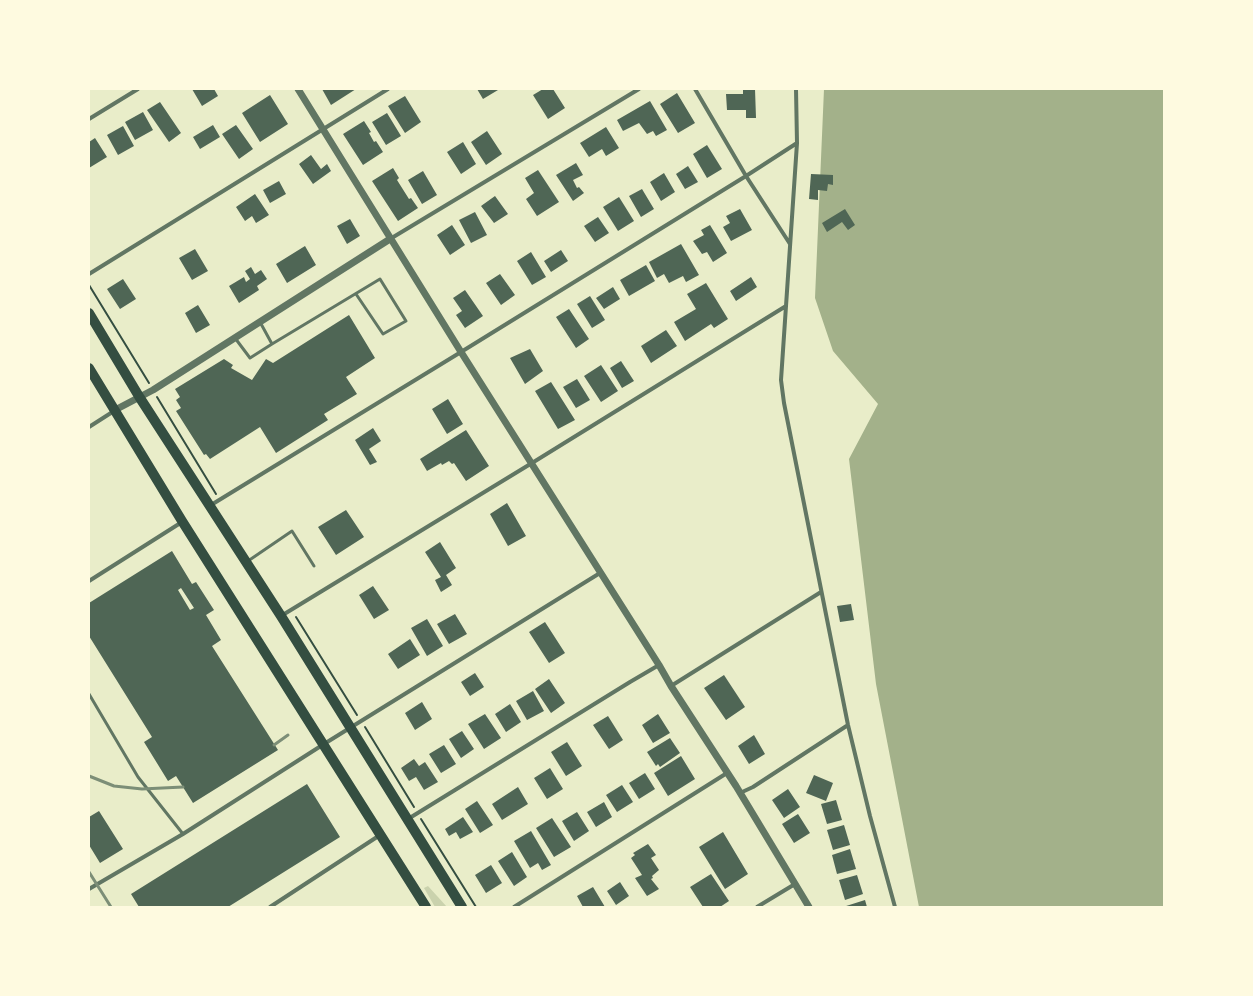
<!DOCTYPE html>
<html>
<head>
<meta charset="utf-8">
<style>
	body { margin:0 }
	#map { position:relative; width:1253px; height:996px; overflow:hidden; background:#e9edc9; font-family:"Sofia Sans Condensed",sans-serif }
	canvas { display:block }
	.frame { position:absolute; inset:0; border:90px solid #fefae0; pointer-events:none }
</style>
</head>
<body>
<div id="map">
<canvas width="1253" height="996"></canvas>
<div class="frame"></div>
</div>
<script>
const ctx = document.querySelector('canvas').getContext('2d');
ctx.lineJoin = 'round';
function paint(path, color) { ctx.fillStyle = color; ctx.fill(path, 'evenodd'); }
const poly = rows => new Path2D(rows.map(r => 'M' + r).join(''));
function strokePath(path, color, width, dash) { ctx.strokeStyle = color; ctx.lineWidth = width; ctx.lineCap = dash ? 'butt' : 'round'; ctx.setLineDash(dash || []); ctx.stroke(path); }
const green = poly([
	[428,886,447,907,435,907,424,888]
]);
const water = poly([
	[824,89,1164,89,1164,907,919,907,876,684,849,459,878,404,833,351,815,298]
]);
const building = poly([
	[192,89,214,89,218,96,202,106],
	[322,89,356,89,331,105],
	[477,89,497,89,498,90,483,99],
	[543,89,553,89,565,108,548,119,533,95],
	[743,89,755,89,756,118,746,118,746,110,727,110,726,94,743,94],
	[677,93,695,123,678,133,660,104],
	[270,95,288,124,260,142,242,113],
	[405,96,421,122,405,133,388,106],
	[650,101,667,130,656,136,653,131,647,134,639,123,623,131,617,120],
	[160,102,181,133,169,142,147,110],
	[143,112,153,130,135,140,125,122],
	[387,113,401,136,386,145,372,122],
	[364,121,371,132,369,133,374,142,376,141,383,152,363,165,343,134],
	[213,125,220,137,200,149,193,137],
	[236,125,253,149,239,159,222,134],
	[123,126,134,146,118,155,107,135],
	[606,127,619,148,606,156,602,149,589,157,580,143],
	[487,131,502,154,486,165,471,142],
	[95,138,107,157,89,168,89,142],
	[463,142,476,164,461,174,447,152],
	[707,145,722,169,707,178,693,154],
	[311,155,321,169,327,164,331,171,313,184,299,164],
	[576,163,583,175,573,180,577,188,579,187,584,193,573,201,556,175],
	[688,166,698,182,685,189,676,174],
	[393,168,399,178,397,180,409,199,411,198,418,208,398,221,372,181],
	[538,170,559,202,537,216,526,199,534,193,525,178],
	[423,171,437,195,422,204,408,180],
	[664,173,675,192,661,201,650,182],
	[811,174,833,175,833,185,828,184,827,191,818,190,818,200,809,199],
	[279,181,286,194,270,203,263,190],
	[642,189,654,209,641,217,629,196],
	[255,194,269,215,256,223,252,216,245,221,236,207],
	[495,196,508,214,494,223,481,206],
	[619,197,634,221,618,231,603,207],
	[740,209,752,230,731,241,723,227,730,223,726,216],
	[845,209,855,225,848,230,842,222,827,232,822,223],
	[475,212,487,235,471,243,459,220],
	[598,217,609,233,595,242,584,226],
	[350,219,360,236,347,244,337,226],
	[452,225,465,245,450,255,437,235],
	[710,225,727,253,713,262,707,252,702,254,693,241,704,235,701,230],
	[681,244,699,275,686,282,683,276,669,283,664,274,657,278,649,262],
	[305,246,316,265,287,283,276,264],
	[195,249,208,271,192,280,179,258],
	[561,250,568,261,551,272,544,261],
	[531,252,546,277,532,285,517,261],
	[646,265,655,281,629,296,620,280],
	[251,267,255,274,261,270,267,279,257,286,259,290,239,303,229,286,244,277,246,282,250,279,245,271],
	[500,274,515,295,501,305,486,283],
	[751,277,757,287,736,301,730,291],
	[123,279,136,299,120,309,107,289],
	[706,283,728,319,714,328,711,324,685,341,674,322,696,309,687,294],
	[613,287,620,299,604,309,596,298],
	[465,290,483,316,465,328,456,315,462,311,453,298],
	[590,296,605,320,592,328,577,304],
	[198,305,210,325,196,333,185,313],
	[569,309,589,339,576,348,556,317],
	[349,315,375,358,346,377,357,394,324,414,328,420,276,453,260,427,210,459,206,454,204,455,176,411,181,408,176,400,180,397,175,389,224,359,233,365,231,368,252,380,266,359,273,363],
	[666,330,677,346,651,363,641,346],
	[530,349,543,371,525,384,510,358],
	[621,361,634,381,622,388,610,368],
	[601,365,618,391,601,402,584,376],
	[577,379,590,400,576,408,563,387],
	[551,382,575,420,558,429,535,391],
	[448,399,463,424,447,434,432,409],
	[373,428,381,441,369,449,377,462,370,465,355,440],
	[466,430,489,466,466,481,454,463,452,464,449,461,442,465,441,463,427,471,420,459],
	[507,503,526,536,508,546,490,514],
	[346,510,364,537,336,555,318,527],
	[440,542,456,568,446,575,452,585,441,592,435,580,441,577,425,552],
	[172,551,192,584,196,582,214,610,206,615,221,640,212,646,278,750,193,803,176,776,168,781,144,742,152,737,89,636,89,603],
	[181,588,194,608,190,610,178,590],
	[373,586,389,610,374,619,359,595],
	[851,604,854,620,840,622,837,606],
	[455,614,467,634,449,644,437,624],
	[427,619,443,646,427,656,411,628],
	[545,622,565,653,549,663,529,632],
	[410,639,420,655,398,669,388,654],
	[475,673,484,687,470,696,461,682],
	[724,675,745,707,726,720,704,688],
	[549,679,565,703,551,713,535,689],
	[533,691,544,711,527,720,516,701],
	[422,702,432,719,415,730,405,713],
	[510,704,521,722,506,732,495,714],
	[485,714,501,738,484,749,468,724],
	[658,714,670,733,653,743,642,725],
	[608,716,623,740,609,749,593,725],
	[462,731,474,749,461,758,449,739],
	[754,735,765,754,749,764,738,746],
	[670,738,680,753,660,767,658,764,656,766,647,752],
	[567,742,582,766,566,776,551,752],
	[444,745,456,764,441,773,429,754],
	[681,756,695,779,668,796,654,773],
	[414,759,419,766,425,762,438,782,424,790,416,777,409,781,401,768],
	[550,768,563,789,547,799,534,778],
	[645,773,655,789,639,799,629,783],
	[814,775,833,783,826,801,806,793],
	[307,784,340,837,228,907,139,907,131,894],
	[622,785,633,802,617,812,606,795],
	[518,787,528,804,502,820,492,804],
	[788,789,800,807,784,818,772,800],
	[836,800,842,820,827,824,821,804],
	[477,801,493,825,480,833,465,809],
	[604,802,612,817,596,827,587,812],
	[99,811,123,849,100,863,89,845,89,817],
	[577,812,589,831,574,841,562,821],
	[798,814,810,833,794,843,782,824],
	[463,817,473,832,460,839,456,832,449,836,445,829],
	[552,818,571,847,554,857,536,828],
	[844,825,850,845,833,850,827,830],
	[531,831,551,865,542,870,538,863,530,868,514,841],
	[723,832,748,874,725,889,699,847],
	[648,844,656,855,651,858,659,870,652,876,653,878,651,879,659,889,647,896,635,878,642,875,631,858,635,855,633,853],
	[850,849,856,869,837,874,832,855],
	[512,852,527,877,514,886,498,861],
	[491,865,502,883,486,893,475,875],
	[711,874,729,901,720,907,703,907,690,887],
	[857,875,863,894,845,900,839,880],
	[620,882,629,896,616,905,607,891],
	[593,887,605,907,583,907,577,896],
	[865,900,867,907,843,907]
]);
const path = poly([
	[89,285,149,383],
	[157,397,216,494],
	[296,617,357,715],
	[365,727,414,807],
	[421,819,476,907]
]);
const service = poly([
	[235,338,250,358,272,344,260,322],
	[272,344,380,279,406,321,383,334,356,294],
	[248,561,292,531,314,566],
	[89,694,138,777,183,834]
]);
const minor = poly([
	[695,89,746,176,790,244],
	[796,89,797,143,781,380,784,403,848,725,870,816,895,907],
	[89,119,138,89],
	[390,239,639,89],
	[89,274,388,89],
	[89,427,114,411],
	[211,505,461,352,746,176,797,143],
	[89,581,182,522],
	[281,616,532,463,786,306],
	[671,686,821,592],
	[740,793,753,787,848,725],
	[408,819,630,682,659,665],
	[89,889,183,834,324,744,600,573],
	[270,907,380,835],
	[514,907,727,773],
	[757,907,795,884]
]);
const tertiary = poly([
	[298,89,461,352,659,665,671,686,736,786,809,907],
	[115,410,153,390,390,239]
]);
const primary = poly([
	[89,313,140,398,281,616,462,907],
	[89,368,182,521,426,907]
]);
const rail = poly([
	[274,745,288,735],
	[89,776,114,786,142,789,183,787],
	[89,872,111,907]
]);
paint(green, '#cad2ad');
paint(water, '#a3b18a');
paint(building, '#4f6655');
strokePath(path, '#344e41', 2);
strokePath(service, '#617663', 3);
strokePath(minor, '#617663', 4);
strokePath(tertiary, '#617663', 7);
strokePath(primary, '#344e41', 10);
strokePath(rail, '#7c8e77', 3);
</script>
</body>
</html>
